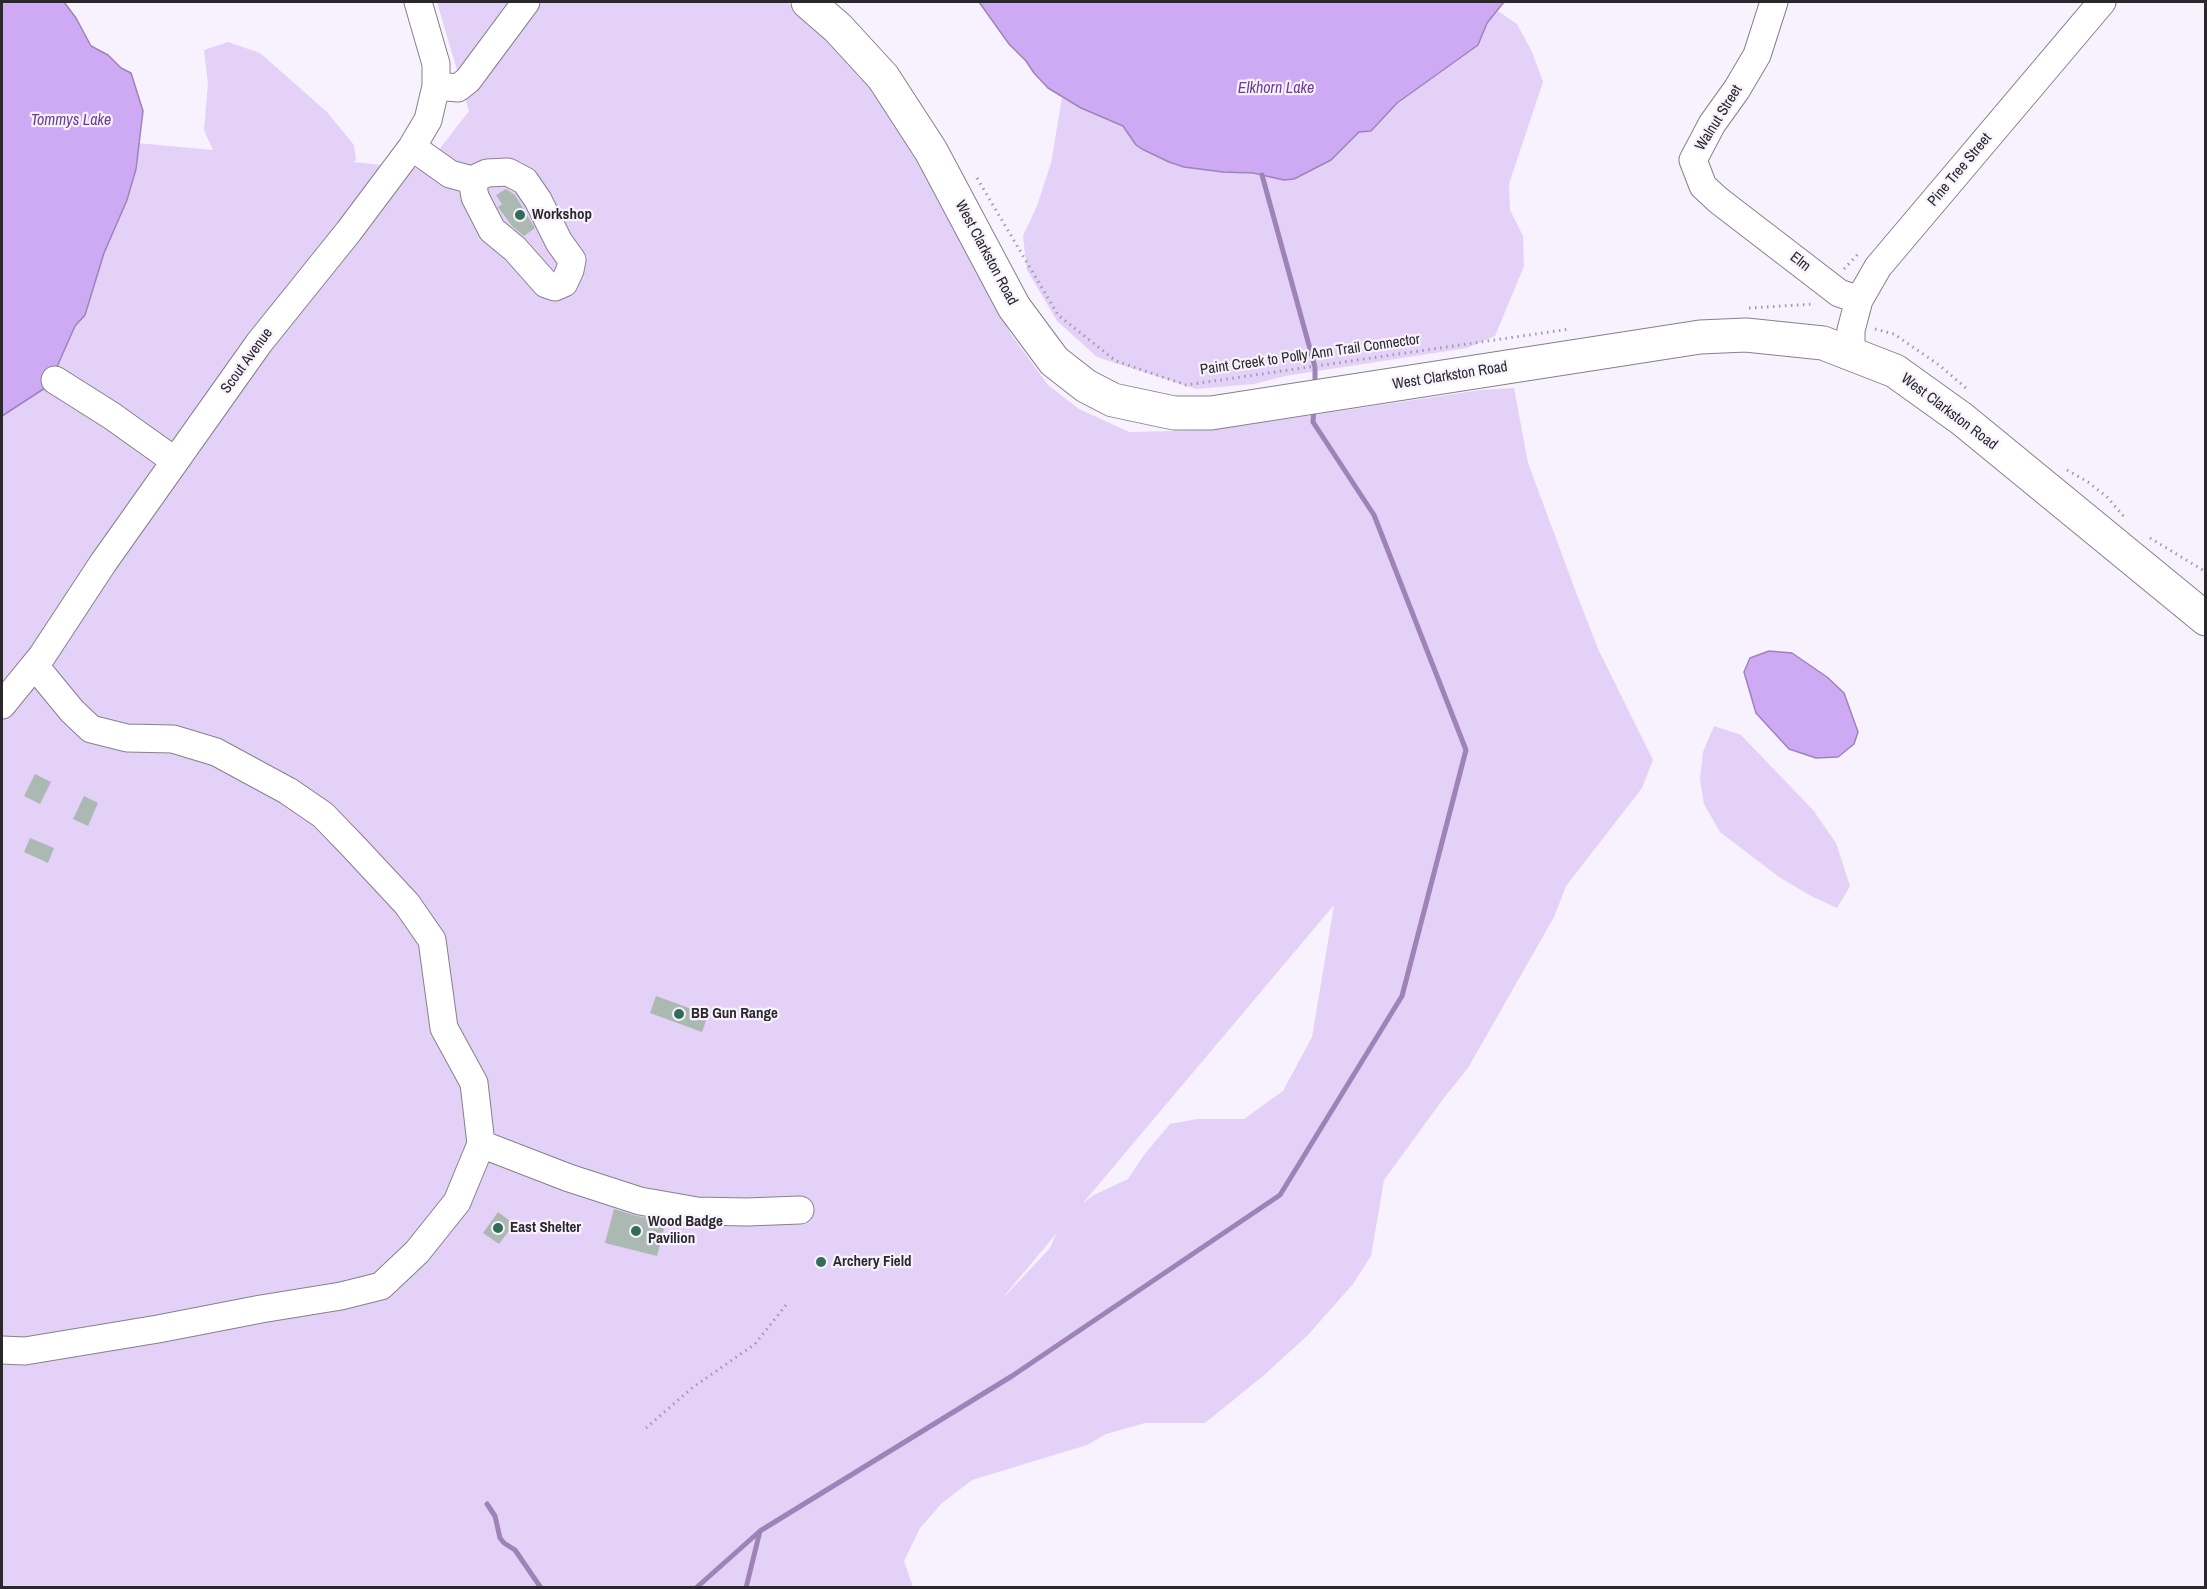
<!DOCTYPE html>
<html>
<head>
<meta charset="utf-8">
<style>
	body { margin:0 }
	#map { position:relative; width:2207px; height:1589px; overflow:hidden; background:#f7f2fd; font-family:"Archivo Narrow",sans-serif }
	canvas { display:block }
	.frame { position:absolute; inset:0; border:3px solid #2a282c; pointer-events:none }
</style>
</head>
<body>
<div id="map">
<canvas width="2207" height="1589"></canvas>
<div class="frame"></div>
</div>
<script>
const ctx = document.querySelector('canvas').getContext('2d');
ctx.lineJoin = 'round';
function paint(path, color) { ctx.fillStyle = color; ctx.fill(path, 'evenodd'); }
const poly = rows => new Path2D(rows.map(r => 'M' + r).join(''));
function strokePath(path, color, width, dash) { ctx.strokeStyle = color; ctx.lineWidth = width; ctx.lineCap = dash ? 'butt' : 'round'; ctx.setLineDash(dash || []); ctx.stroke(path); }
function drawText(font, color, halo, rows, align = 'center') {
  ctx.font = font + ' "Archivo Narrow",sans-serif'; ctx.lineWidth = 4.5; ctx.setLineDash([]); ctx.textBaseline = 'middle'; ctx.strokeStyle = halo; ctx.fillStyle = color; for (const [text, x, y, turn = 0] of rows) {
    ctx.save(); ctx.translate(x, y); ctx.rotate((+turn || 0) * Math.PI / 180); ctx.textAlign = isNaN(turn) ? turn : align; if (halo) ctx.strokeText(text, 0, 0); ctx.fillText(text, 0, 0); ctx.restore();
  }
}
const green = poly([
	[437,2,787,2,828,37,867,82,907,138,1010,333,1048,385,1079,409,1129,432,1211,430,1481,390,1514,388,1528,463,1577,595,1599,651,1653,760,1642,788,1566,886,1554,917,1468,1068,1443,1099,1384,1180,1371,1256,1353,1284,1307,1336,1263,1376,1205,1423,1145,1423,1106,1434,1087,1445,972,1480,942,1503,920,1528,904,1561,913,1587,2,1587,2,44,72,137,213,150,204,130,208,84,204,50,228,42,260,53,327,112,354,145,356,160,353,162,424,169,469,111],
	[1334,905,1312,1037,1283,1091,1244,1119,1197,1119,1170,1124,1144,1155,1128,1179,1094,1195,1083,1203],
	[1056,1234,1050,1248,1005,1296,1005,1295],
	[1498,11,1517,24,1532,52,1543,82,1509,184,1510,210,1523,236,1524,266,1495,336,1467,348,1285,376,1254,384,1196,389,1097,357,1057,321,1027,270,1023,236,1037,206,1051,163,1062,98,1088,112,1123,126,1136,145,1169,162,1199,169,1262,175,1309,171,1331,160,1359,132,1366,132,1377,125,1397,103,1478,45,1487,23],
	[1714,726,1741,735,1813,810,1836,843,1850,886,1837,908,1813,897,1779,877,1720,832,1704,804,1700,779,1703,752]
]);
const water = poly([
	[2,2,64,2,76,18,91,46,108,55,121,68,131,73,143,111,136,169,127,200,104,253,85,315,75,326,56,369,45,388,2,416,2,2],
	[979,2,1504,2,1487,23,1478,45,1397,103,1371,131,1359,132,1331,160,1294,179,1284,180,1253,173,1223,172,1184,167,1169,162,1142,149,1136,145,1123,126,1081,108,1048,88,1034,73,1026,61,1009,44,979,2],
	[1769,651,1792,653,1827,677,1844,693,1858,732,1854,744,1838,757,1816,758,1789,749,1756,713,1744,672,1750,658,1769,651]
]);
const stream = poly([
	[1262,175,1315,367,1315,385],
	[487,1504,495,1516,500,1538,504,1543,515,1550,541,1588],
	[696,1588,760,1531,1012,1376,1280,1195,1402,996,1466,750,1374,515,1313,422,1314,409],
	[746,1588,760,1531]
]);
const building = poly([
	[506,189,515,195,535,228,524,236,512,226,498,207,502,204,496,195],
	[35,774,51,782,40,804,24,796],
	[84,796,98,803,88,826,73,819],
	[30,838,54,848,48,863,24,852],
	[656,996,708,1015,702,1032,650,1013],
	[614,1209,637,1216,666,1221,657,1256,605,1243],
	[498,1212,514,1224,499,1244,483,1233]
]);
const path = poly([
	[977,178,1058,315,1116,361,1186,385,1570,329],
	[1844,269,1858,254],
	[1749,308,1815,304],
	[1875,329,1894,334,1939,365,1966,388],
	[2067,470,2088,482,2107,497,2126,519],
	[2150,538,2206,572],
	[646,1428,692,1388,755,1344,786,1305]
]);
const minor = poly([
	[1774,2,1757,55,1737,89,1712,124,1693,160,1703,186,1718,200,1839,293,1859,300],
	[436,86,458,88,468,80,526,2],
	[412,147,450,174,472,180,487,173,508,172,525,181,538,200,559,242,572,260,570,270,564,283,555,287,546,284,515,249,492,230,475,197,472,180],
	[1851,354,1851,330,1859,300,1878,267,2102,2],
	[55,380,112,416,175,461],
	[2,705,42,656,103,563,259,343,349,231,412,147,428,120,436,86,436,64,418,2],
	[481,1144,569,1178,640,1201,697,1211,747,1212,800,1210],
	[2,1350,25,1351,158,1329,261,1309,341,1296,381,1286,417,1252,457,1202,481,1144,474,1083,444,1028,432,940,407,904,352,845,323,815,288,791,216,752,173,739,127,738,91,729,72,711,35,666]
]);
const major = poly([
	[808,2,838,28,883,77,931,151,1014,307,1054,361,1086,386,1113,400,1174,413,1211,413,1700,337,1746,335,1823,343,1895,371,1962,419,2206,619]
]);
const markers = [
	[520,215,6,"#326d57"],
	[679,1014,6,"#326d57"],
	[498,1228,6,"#326d57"],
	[636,1231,6,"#326d57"],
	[821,1262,6,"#326d57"]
];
const streetNames = [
	["Walnut Street",1719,118,-58],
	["Pine Tree Street",1960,170,-50],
	["West Clarkston Road",986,253,62],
	["Elm",1800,262,38],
	["Paint Creek to Polly Ann Trail Connector",1310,355,-8],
	["Scout Avenue",247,361,-54],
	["West Clarkston Road",1450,376,-9],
	["West Clarkston Road",1949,412,37]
];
const poiNames = [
	["Workshop",532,215],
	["BB Gun Range",691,1014],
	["Wood Badge",648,1222],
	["Pavilion",648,1239],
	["East Shelter",510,1228],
	["Archery Field",833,1262]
];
const waterNames = [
	["Elkhorn Lake",1276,89],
	["Tommys Lake",71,121]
];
paint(green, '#e4d1f8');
paint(water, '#cfaaf4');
strokePath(water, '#9e83b8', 1.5);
strokePath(stream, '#9e83b8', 5);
paint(building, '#acb8b2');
strokePath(minor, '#85818b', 29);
strokePath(major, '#85818b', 35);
strokePath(path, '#a09ca5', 3, [1.5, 4.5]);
strokePath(minor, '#fff', 27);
strokePath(major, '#fff', 33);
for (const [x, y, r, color] of markers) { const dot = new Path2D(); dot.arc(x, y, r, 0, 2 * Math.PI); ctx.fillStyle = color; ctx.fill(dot); strokePath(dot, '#f7f2fd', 2); }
drawText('15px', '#2a282c', '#f7f2fd', streetNames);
drawText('bold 15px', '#2a282c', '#f7f2fd', poiNames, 'left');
drawText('italic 16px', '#6c3d93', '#f7f2fd', waterNames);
</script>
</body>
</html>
